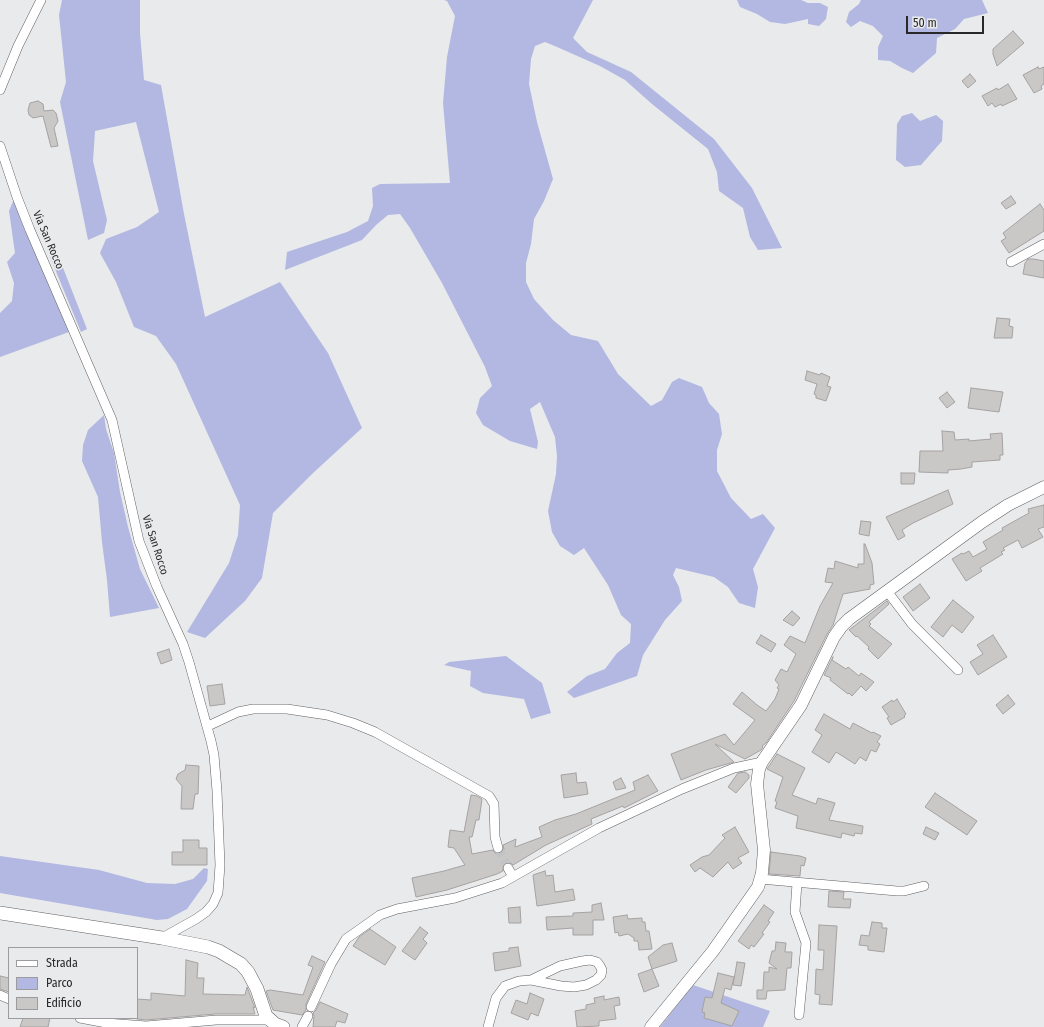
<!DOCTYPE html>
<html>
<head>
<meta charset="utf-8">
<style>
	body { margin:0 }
	#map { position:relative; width:1044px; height:1027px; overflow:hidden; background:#e9eaec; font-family:"Fira Sans Condensed",sans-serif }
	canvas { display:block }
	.legend { position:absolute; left:8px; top:947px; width:130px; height:72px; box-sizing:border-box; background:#e9eaec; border:1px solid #9c9c9e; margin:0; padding:5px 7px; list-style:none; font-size:12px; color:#282829 }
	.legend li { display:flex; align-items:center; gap:8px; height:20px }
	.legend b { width:20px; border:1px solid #9c9c9e }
	.scale { position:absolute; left:906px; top:16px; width:78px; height:18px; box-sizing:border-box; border:2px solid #282829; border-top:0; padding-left:5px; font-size:12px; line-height:14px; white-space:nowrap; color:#282829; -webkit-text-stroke:3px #e9eaec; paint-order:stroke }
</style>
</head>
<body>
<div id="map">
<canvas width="1044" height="1027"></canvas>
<ul class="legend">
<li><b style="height:5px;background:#fff"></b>Strada</li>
<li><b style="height:11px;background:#b2b8e1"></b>Parco</li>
<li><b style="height:11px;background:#cac8c6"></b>Edificio</li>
</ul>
<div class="scale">50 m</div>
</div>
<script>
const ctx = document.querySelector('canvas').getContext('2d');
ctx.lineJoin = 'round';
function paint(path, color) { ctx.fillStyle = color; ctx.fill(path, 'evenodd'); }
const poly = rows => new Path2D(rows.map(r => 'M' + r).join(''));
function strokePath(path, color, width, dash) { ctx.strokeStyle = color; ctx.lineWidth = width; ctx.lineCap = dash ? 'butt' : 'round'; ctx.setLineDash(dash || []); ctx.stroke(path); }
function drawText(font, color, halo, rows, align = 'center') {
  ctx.font = font + ' "Fira Sans Condensed",sans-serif'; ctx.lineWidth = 3.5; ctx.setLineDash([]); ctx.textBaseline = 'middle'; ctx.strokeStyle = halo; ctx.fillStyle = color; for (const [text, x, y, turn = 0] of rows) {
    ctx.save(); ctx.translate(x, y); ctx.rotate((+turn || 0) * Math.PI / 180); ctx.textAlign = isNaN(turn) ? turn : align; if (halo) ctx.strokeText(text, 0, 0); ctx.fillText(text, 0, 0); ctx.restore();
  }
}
const green = poly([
	[62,0,140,0,140,33,144,80,161,85,184,214,205,317,280,282,328,353,362,428,312,474,273,513,262,578,245,601,205,638,187,632,229,563,238,535,240,505,176,364,156,336,134,327,116,282,100,253,106,239,137,227,159,212,136,122,95,131,93,161,107,220,104,233,88,240,60,102,66,82,59,15],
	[444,0,593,0,573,38,587,52,631,72,714,139,752,188,782,248,758,250,750,237,743,208,719,191,717,172,708,149,652,104,625,80,600,66,557,47,545,42,535,46,531,59,529,84,537,122,553,179,544,201,534,219,531,244,526,263,526,282,534,299,553,320,571,335,598,341,618,374,651,406,662,400,672,382,679,378,702,387,709,403,719,414,722,434,717,450,717,471,731,498,751,519,763,514,775,528,753,569,758,587,755,608,739,603,728,587,714,577,676,568,673,575,679,587,682,601,665,620,643,655,637,676,574,698,567,692,587,676,605,669,617,653,630,643,631,624,621,615,608,585,584,548,574,555,560,546,552,532,548,511,556,474,557,456,555,437,540,402,530,409,538,442,537,449,510,441,483,425,476,413,480,398,492,386,485,367,442,283,410,228,400,214,388,215,376,225,362,240,285,270,287,252,347,232,368,221,373,206,372,188,380,184,450,183,443,103,447,57,455,16,447,1],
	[737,0,801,0,808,3,820,3,828,7,826,19,819,26,808,24,808,19,785,24,770,22,757,14,740,7],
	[861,0,982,0,988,13,964,19,955,29,937,38,936,53,913,73,902,68,890,61,878,60,878,47,883,36,873,26,860,21,851,27,846,22,849,12,859,4],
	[912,113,920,121,936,115,943,121,942,141,921,165,905,167,896,160,897,124,902,116],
	[14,199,22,223,69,332,0,357,0,313,12,301,14,283,7,262,15,253,9,211],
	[58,255,87,329,81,332,50,257],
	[104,415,106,429,114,453,120,492,128,527,140,569,159,608,110,617,107,580,102,542,98,497,82,461,83,445,88,430],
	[506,656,542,683,551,713,531,719,524,699,483,693,470,686,471,671,444,665,449,662],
	[0,856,99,870,147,883,175,884,193,879,204,868,208,869,207,881,187,909,168,919,157,920,0,893],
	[693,985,770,1011,763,1027,660,1027]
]);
const building = poly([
	[1013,31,1024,43,997,66,993,54,993,49,1013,31],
	[1038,67,1039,69,1044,67,1044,84,1041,86,1042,89,1034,93,1023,75,1038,67],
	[970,74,976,81,968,88,962,81,970,74],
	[1008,84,1017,99,1002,106,1001,104,995,107,992,103,988,106,982,96,997,88,998,90,1008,84],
	[38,101,43,104,44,111,53,110,56,113,58,121,54,128,58,146,51,147,43,116,33,118,29,115,28,110,30,103,38,101],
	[1011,196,1016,203,1006,209,1001,203,1011,196],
	[1040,204,1044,210,1044,231,1009,253,1001,241,1006,238,1003,233,1040,204],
	[1028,259,1034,259,1044,261,1044,278,1023,274,1025,263,1028,259],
	[997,318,1010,319,1009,326,1013,327,1012,338,994,338,997,318],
	[807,371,820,375,821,373,830,377,827,386,831,387,826,401,816,398,816,395,814,394,817,384,805,380,807,371],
	[971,388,1003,392,999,412,968,408,971,388],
	[947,392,955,402,947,408,939,398,947,392],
	[942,431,954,432,955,440,969,439,969,441,991,439,990,434,1002,433,1003,455,1000,455,1000,460,972,462,972,467,961,469,948,470,948,473,919,472,920,451,943,451,942,431],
	[901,473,915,473,914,484,901,484,901,473],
	[948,490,953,504,913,523,902,530,905,536,898,540,886,517,948,490],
	[1044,505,1044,527,1038,529,1043,537,1022,548,1018,540,1003,548,1005,550,1001,552,1003,554,980,568,982,571,966,581,952,559,962,553,963,554,969,551,973,557,987,549,983,542,1003,530,1002,528,1029,513,1028,509,1044,505],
	[861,521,871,522,869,536,859,534,861,521],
	[864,544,865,544,872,563,874,584,870,585,870,589,843,594,833,625,827,634,794,701,766,743,762,746,763,747,761,750,745,759,715,744,734,762,706,770,681,780,671,754,725,734,734,745,755,720,733,704,742,692,757,705,766,711,775,699,779,689,777,688,779,685,775,680,781,669,787,672,796,654,784,645,790,636,805,643,820,606,833,583,825,582,828,568,834,569,835,561,858,568,858,564,864,564,864,544],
	[920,584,930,598,913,611,903,597,920,584],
	[953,600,974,617,962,633,952,625,943,637,931,627,953,600],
	[887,601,889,604,869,622,871,624,869,626,892,644,878,659,868,649,869,647,857,636,856,637,849,630,887,601],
	[792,611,800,618,793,626,783,620,792,611],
	[761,635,776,644,771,652,756,643,761,635],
	[993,635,1007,657,978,675,970,662,983,654,977,645,993,635],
	[169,649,172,660,161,664,157,653,169,649],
	[833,657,832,660,846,669,848,667,859,676,861,673,874,682,866,691,861,686,852,696,849,693,848,694,830,680,831,678,824,675,833,657],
	[222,684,225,704,210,706,207,686,222,684],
	[1008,695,1015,704,1003,714,996,705,1008,695],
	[897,699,906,714,904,716,905,717,891,725,887,718,889,717,882,707,892,700,893,702,897,699],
	[824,714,850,729,853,723,872,733,873,732,881,736,877,742,880,744,876,752,871,750,866,761,860,757,855,764,836,752,829,763,812,752,822,735,815,730,824,714],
	[777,754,805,768,792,795,816,804,818,798,835,803,829,820,863,826,862,834,855,833,854,836,842,833,841,838,796,828,798,816,775,808,777,802,775,801,783,777,767,769,777,754],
	[186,765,199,766,198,794,195,794,193,809,181,809,182,786,176,779,178,774,185,770,186,765],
	[745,772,749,775,749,778,736,793,728,787,738,773,745,772],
	[576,773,577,783,586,782,588,794,564,798,561,775,576,773],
	[648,775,658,791,624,808,623,806,591,819,592,824,546,845,513,865,511,863,505,863,503,865,503,871,497,874,447,890,416,897,412,878,444,871,465,865,454,848,448,847,450,830,464,832,471,795,477,796,482,799,479,820,476,820,472,837,469,837,472,854,493,850,496,854,499,854,504,850,503,845,516,839,515,847,542,837,539,827,555,820,576,814,635,790,633,782,648,775],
	[621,778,626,788,616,790,613,782,621,778],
	[935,793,977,821,967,835,925,807,935,793],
	[735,827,749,852,738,858,742,863,733,869,728,862,713,877,700,868,695,872,690,865,702,857,709,855,725,838,722,835,735,827],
	[926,827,939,833,935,840,923,834,926,827],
	[183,840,199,840,199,848,207,848,207,865,172,865,172,852,183,852,183,840],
	[771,852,800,856,806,858,804,866,801,865,800,876,769,874,771,852],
	[545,871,546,876,553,875,555,892,573,889,575,900,537,906,533,875,545,871],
	[829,891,844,892,843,899,851,899,850,908,828,907,829,891],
	[601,903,604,920,593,920,593,935,573,935,573,928,547,930,546,917,573,916,573,913,592,912,592,905,601,903],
	[764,905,774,912,768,921,770,922,762,933,764,934,754,947,751,945,749,949,738,941,764,905],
	[520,907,521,923,509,923,508,908,520,907],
	[627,915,628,919,642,918,642,922,645,922,646,931,649,931,652,949,639,950,638,941,634,941,634,938,628,934,619,936,618,932,615,933,613,917,627,915],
	[872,922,882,923,882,928,887,928,884,952,868,950,868,946,859,945,861,935,869,936,872,922],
	[819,925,837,926,832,1005,819,1004,820,995,815,994,816,969,823,970,824,950,818,950,819,925],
	[420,927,428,933,423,939,427,943,415,960,402,951,420,927],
	[370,929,396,947,385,965,353,946,359,937,370,929],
	[776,942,786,943,785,952,792,952,791,968,787,968,785,990,767,991,766,999,757,999,757,990,763,990,764,972,769,972,769,967,777,969,769,963,772,951,775,951,776,942],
	[672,943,677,961,652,969,659,986,644,992,638,974,652,969,648,957,663,945,672,943],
	[518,947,521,966,495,971,493,953,509,951,509,948,518,947],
	[312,956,325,962,306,1004,306,1010,302,1015,273,1010,266,991,270,990,303,995,313,967,308,965,312,956],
	[186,960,198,963,197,978,204,978,203,994,245,995,247,987,255,1008,253,1007,255,1014,215,1014,146,1020,137,1019,137,999,151,1000,151,993,185,996,186,960],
	[737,962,745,963,741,986,733,985,737,962],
	[718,973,734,977,731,990,725,988,721,1003,739,1011,732,1026,704,1018,705,1013,702,1012,705,997,712,998,718,973],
	[0,976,9,978,9,992,0,989,0,976],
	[530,993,544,999,538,1016,531,1013,528,1020,511,1013,516,1000,527,1004,530,993],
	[604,996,604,1000,619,997,620,1005,614,1006,616,1019,599,1021,599,1026,577,1027,575,1011,586,1009,586,1005,595,1003,594,998,604,996],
	[320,1002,348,1014,345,1023,337,1021,335,1027,313,1027,314,1016,313,1013,316,1010,320,1002],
	[23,1018,50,1018,48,1027,20,1027,23,1018]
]);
const minorTunnel = poly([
	[498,848,508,868]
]);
const minor = poly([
	[0,90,18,46,41,0],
	[0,146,17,197,30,230,112,420,139,541,157,587,183,644,189,662,211,741,214,755,217,791,220,865,218,893,213,904,206,912,196,919,162,938],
	[1011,262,1044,244],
	[887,591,912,624,958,670],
	[208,726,238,712,253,709,287,709,327,715,353,723,375,732,489,796,494,804,495,837,498,848],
	[508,868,513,877],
	[760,879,897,891,904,891,924,886],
	[797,883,795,912,806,943,799,1015],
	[0,995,9,999],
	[311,1007,331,964,346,939,380,915,397,909,455,898,502,883,599,828,682,789,734,768,762,762],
	[80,1018,106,1023,146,1026,216,1020,269,1020],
	[302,1027,308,1016],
	[488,1027,496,998,505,986,519,981,531,980,561,986,574,987,586,985,596,980,601,975,602,970,600,966,597,962,590,960,582,961,560,966,531,980]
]);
const tertiary = poly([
	[651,1027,713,951,758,887,762,873,764,850,757,784,759,769,762,762,801,705,834,637,841,627,849,619,982,522,1008,505,1044,487]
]);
const secondary = poly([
	[0,913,162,938,208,947,219,951,241,964,248,972,257,989,266,1016,275,1024,283,1027]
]);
const streetNames = [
	["Via San Rocco",48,240,67],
	["Via San Rocco",155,545,72]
];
paint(green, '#b2b8e1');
paint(building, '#cac8c6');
strokePath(building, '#a5a2a1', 1);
strokePath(minorTunnel, '#c2c3c5', 9, [9, 4.5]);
strokePath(minor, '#616163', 10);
strokePath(tertiary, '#616163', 13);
strokePath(secondary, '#616163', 14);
strokePath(minor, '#fff', 9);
strokePath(tertiary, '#fff', 12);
strokePath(secondary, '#fff', 13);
drawText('11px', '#282829', '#e9eaec', streetNames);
</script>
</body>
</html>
